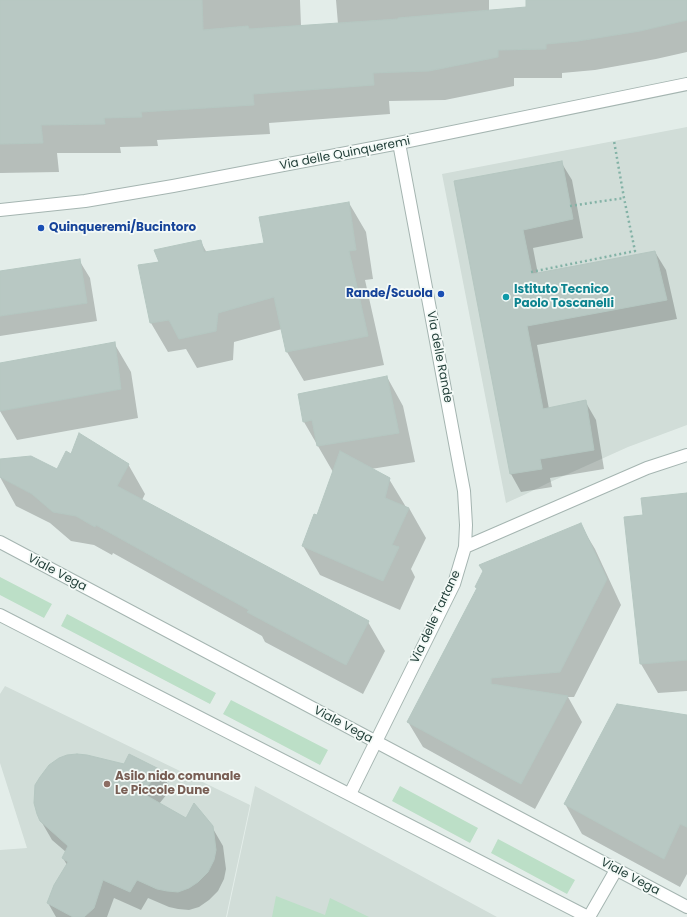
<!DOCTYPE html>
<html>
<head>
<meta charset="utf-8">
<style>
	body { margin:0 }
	canvas { display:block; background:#e3ede9 }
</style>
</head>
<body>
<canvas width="687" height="917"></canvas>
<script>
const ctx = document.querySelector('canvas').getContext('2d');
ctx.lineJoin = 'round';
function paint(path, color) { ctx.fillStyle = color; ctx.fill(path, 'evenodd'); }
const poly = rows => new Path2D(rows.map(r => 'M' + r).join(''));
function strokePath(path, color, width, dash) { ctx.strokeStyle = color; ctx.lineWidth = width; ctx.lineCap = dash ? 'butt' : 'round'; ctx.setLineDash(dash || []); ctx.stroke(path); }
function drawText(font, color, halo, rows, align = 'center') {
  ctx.font = font + ' Poppins,sans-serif'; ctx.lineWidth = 3.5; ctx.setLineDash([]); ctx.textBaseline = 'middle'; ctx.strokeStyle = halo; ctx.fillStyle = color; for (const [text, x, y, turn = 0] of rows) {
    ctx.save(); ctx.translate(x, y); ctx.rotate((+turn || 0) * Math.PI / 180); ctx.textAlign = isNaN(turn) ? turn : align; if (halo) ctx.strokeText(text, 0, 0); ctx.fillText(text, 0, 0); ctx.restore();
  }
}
const built = poly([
	[687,127,687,425,628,447,548,483,526,494,506,503,442,174],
	[5,686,250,805,226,917,0,917,0,850,27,848,0,763,0,694],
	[255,786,497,917,227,917]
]);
const green = poly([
	[0,577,52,604,44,618,0,595],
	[67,614,216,693,210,704,61,626],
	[231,700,328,750,320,765,223,714],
	[400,786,478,828,470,843,392,801],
	[498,839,575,880,567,894,491,853],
	[276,896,325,915,330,898,369,917,272,917]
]);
const shadow = poly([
	[0,0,300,0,301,26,338,24,336,0,489,0,489,11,527,8,527,0,687,0,687,52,656,59,595,70,562,73,562,78,514,78,514,86,445,100,389,101,390,114,269,123,270,134,157,140,158,146,120,147,121,153,57,153,59,172,0,173],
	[561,162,572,180,583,238,533,248,538,274,655,252,666,270,677,319,537,345,549,409,585,401,596,420,604,469,550,478,552,487,521,492,511,474,455,182],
	[349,203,366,232,373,279,365,280,384,365,304,381,287,352,282,329,234,342,233,360,197,368,186,349,168,352,151,323,139,266,160,262,201,242,207,253,265,244],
	[79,260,90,278,97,321,0,336,0,272],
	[114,343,131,372,138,418,17,440,0,411,0,364],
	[387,377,403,406,415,462,371,469,389,479,406,507,409,508,426,538,411,569,415,577,400,610,320,575,303,546,318,516,333,472,304,422,299,394],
	[71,455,128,464,145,494,142,500,368,622,385,651,363,694,265,642,262,636,113,553,112,555,94,545,71,541,50,523,16,506,0,477,0,460,57,470],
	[687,494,687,691,658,693,641,664,625,518,644,516],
	[580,524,595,549,621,605,574,697,568,697,582,722,535,809,423,747,408,722,478,589,476,587],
	[687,716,687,874,680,887,582,834,565,804],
	[124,765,160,771,171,789,159,804,186,820,212,827,223,846,226,869,224,879,218,891,209,900,199,907,189,910,178,909,169,907,148,898,141,910,114,898,107,917,56,917,48,903,67,865,63,858,66,852,52,840,41,821]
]);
const building = poly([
	[0,0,202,0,203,30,248,26,249,29,398,19,398,18,526,7,526,0,687,0,687,20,640,31,578,41,546,44,546,49,498,50,498,57,429,71,373,73,374,85,253,94,254,105,141,112,142,117,104,118,105,124,41,125,43,143,0,144,0,0],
	[562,161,573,219,523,230,532,274,655,251,667,300,527,326,543,409,586,400,594,450,540,459,542,469,510,474,454,181,562,161],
	[349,202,356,250,349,251,368,336,286,352,274,297,218,313,216,331,179,339,169,320,150,323,138,265,159,262,154,250,201,240,204,252,264,243,259,217,349,202],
	[80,259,87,303,0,316,0,271,80,259],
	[115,342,121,389,0,411,0,363,115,342],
	[387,376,399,433,317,446,312,420,303,422,298,394,387,376],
	[79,433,129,464,117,486,369,621,346,665,247,612,249,610,96,525,95,527,76,516,53,512,32,494,0,477,0,459,31,456,57,469,66,451,71,454,79,433],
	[340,451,390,478,385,498,409,508,392,545,399,547,383,581,302,546,314,514,317,515,340,451],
	[687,493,687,660,640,664,624,517,643,515,641,498,687,493],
	[581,523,607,579,560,672,491,678,491,684,568,696,521,784,407,722,477,588,475,587,483,571,479,565,581,523],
	[617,704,687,715,687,827,680,824,664,859,564,804,617,704],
	[77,754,87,755,124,764,129,754,161,770,142,793,186,818,194,803,213,826,216,850,214,860,208,872,198,882,189,888,178,892,167,891,157,889,137,880,130,892,103,880,94,908,84,917,73,917,47,903,54,885,68,862,62,858,68,846,40,821,37,814,34,803,35,785,40,777,49,765,59,758,67,755,77,754]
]);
const path = poly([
	[570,206,624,198],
	[531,272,635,251,624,198,614,141]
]);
const minor = poly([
	[0,210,85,201,173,186,399,143,687,84],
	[465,547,647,468,687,455],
	[350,794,454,584,465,547,466,525,464,491,399,143],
	[589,917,616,870]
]);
const tertiary = poly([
	[0,542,687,907],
	[0,615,588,917]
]);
const markers = [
	[41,228,4,"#1a4fb4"],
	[441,294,4,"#1a4fb4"],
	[506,297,4,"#0f9aa8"],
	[107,784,4,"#8d6e63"]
];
const streetNames = [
	["Via delle Quinqueremi",345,154,-11],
	["Via delle Rande",439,357,79],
	["Viale Vega",57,573,28],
	["Via delle Tartane",436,617,-65],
	["Viale Vega",343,725,28],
	["Viale Vega",630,877,28]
];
const transitNames = [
	["Quinqueremi/Bucintoro",49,228],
	["Rande/Scuola",433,294,"right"]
];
const cultureNames = [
	["Istituto Tecnico",514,290],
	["Paolo Toscanelli",514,304]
];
const educationNames = [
	["Asilo nido comunale",115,777],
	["Le Piccole Dune",115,791]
];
paint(built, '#d1ddd8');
paint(green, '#bcdfc7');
paint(shadow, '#0003');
paint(building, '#b8c8c3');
strokePath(building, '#b5c7c1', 1);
strokePath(minor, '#a5b5b1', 14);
strokePath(tertiary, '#a5b5b1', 14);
strokePath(path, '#83b2a6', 2.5, [2, 3]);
strokePath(minor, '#fff', 12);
strokePath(tertiary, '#fff', 12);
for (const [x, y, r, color] of markers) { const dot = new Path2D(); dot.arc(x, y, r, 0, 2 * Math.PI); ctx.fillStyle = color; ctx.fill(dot); strokePath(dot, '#f4faf7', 1.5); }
drawText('12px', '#223f39', '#f4faf7', streetNames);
drawText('bold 12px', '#164399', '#f4faf7', transitNames, 'left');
drawText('bold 12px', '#0d838f', '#f4faf7', cultureNames, 'left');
drawText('bold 12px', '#785e54', '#f4faf7', educationNames, 'left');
</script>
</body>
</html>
